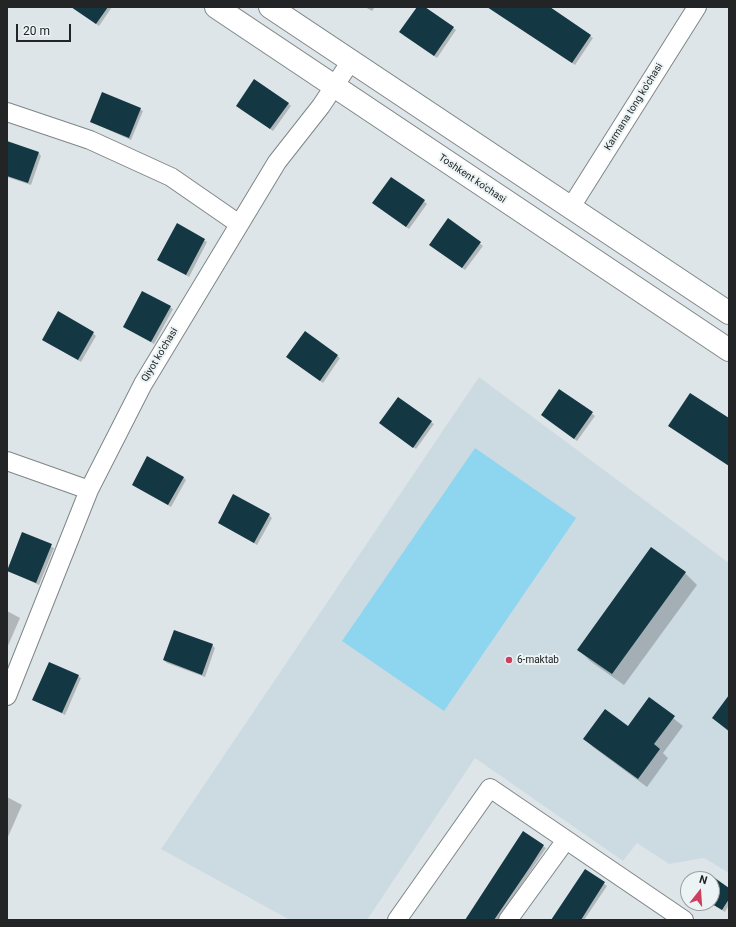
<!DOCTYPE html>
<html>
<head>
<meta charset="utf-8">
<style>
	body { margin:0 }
	#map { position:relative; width:736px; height:927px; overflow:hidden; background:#dee5e8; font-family:Roboto,sans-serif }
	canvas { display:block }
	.frame { position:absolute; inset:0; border:8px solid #222425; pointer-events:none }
	.north { position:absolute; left:680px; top:871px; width:40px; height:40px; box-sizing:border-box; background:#ebf3f5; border:1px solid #9ba0a2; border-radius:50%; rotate:17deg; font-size:11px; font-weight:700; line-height:16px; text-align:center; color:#222425 }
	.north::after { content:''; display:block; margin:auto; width:14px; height:18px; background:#ce3e5d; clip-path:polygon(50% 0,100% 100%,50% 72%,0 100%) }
	.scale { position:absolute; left:16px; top:24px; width:55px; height:18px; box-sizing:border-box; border:2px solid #222425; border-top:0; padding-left:5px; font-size:12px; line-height:14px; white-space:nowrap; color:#222425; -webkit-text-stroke:3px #ebf3f5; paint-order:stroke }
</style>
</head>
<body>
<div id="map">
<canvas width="736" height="927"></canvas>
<div class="frame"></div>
<div class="north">N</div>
<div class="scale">20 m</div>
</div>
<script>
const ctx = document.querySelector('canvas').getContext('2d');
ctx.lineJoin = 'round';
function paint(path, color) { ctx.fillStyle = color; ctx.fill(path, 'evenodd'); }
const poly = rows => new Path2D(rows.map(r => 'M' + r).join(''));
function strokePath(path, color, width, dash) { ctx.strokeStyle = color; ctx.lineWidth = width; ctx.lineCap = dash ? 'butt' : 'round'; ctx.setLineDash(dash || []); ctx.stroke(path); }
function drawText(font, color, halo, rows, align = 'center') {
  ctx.font = font + ' Roboto,sans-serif'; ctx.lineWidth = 4; ctx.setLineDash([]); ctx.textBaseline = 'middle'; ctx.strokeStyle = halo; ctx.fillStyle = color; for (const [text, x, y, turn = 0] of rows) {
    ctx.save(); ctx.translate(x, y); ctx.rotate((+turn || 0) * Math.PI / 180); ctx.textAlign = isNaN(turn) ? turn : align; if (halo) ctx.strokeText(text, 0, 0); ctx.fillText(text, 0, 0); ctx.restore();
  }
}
const built = poly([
	[479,377,729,563,729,873,704,858,669,864,637,843,623,861,475,758,367,920,290,920,161,849]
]);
const green = poly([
	[475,448,576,518,444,711,342,641]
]);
const shadow = poly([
	[72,7,112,7,99,26],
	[365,7,375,7,372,11],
	[418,7,423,7,456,30,437,58,403,35],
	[499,7,548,7,593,38,575,65,498,14],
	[288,103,291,106,273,131,240,109],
	[140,109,143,111,131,140,91,122],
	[7,143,39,153,41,156,31,185,7,177],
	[424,201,427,204,409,229,376,205],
	[448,219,483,246,465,270,432,247],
	[177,225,207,242,189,277,158,260],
	[170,307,173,309,154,344,124,327],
	[305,332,340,358,323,383,287,357],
	[93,333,96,336,81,362,46,342],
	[560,390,595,416,577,441,544,417],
	[431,422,434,424,416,449,383,426],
	[183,477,186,480,171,507,133,485],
	[269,515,272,518,257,545,219,523],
	[22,533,54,548,39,585,7,570],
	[685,573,697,585,624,685,590,661,579,650],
	[7,611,20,618,7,648],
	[212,645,215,648,205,677,167,663,164,660],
	[78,676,81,678,65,715,34,700],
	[729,697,729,732,713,718],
	[649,699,683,726,663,753,668,758,647,787,593,747,585,739,628,727],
	[7,797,22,805,7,839],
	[543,846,546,848,498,920,466,920],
	[585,871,607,886,584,920,552,920],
	[712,882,729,889,729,905,725,912,711,903]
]);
const building = poly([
	[71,7,108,7,96,24],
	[417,7,425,7,454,27,434,56,399,32],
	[487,7,550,7,591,35,572,63],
	[254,79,289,103,270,129,236,106],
	[102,92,141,108,129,138,90,122],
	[7,141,39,152,28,183,7,176],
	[391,177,425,200,406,227,372,203],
	[448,218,481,242,462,268,429,245],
	[177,223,205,239,186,275,157,260],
	[142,291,171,306,151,342,123,327],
	[58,311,94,332,78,360,42,340],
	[305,331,338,355,320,381,286,357],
	[559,389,593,412,574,439,541,415],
	[690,393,729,418,729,466,668,426],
	[398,397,432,421,413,448,379,423],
	[147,456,184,477,168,505,132,485],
	[233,494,270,514,254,543,218,523],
	[22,532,52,544,36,583,7,571],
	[651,547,686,572,612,674,577,650],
	[174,630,213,644,202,675,163,660],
	[49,662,79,675,62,713,32,700],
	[729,695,729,731,712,718],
	[649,697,675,716,654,744,660,749,638,779,583,739,605,709,628,726],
	[523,831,544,845,530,867,494,920,465,920],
	[585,869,605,882,591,904,581,920,551,920],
	[712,876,729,888,729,899,722,910,712,904]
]);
const street = poly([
	[7,112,90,140,171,177,239,224],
	[571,207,697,7],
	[7,461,89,490],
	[7,696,89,490,143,384,277,162,321,106,351,61],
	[397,920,490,788,684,920],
	[508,920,566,840]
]);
const highway = poly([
	[216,7,729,350],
	[270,7,729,313]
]);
const markers = [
	[509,660,4,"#ce3e5d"]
];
const streetNames = [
	["Karmana tong ko'chasi",634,107,-58],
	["Toshkent ko'chasi",472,179,34],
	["Qiyot ko'chasi",160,355,-59]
];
const poiNames = [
	["6-maktab",517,660]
];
paint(built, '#ccdbe1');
paint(green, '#8ed6ef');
paint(shadow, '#0003');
paint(building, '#143843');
strokePath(street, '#7f8688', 20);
strokePath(highway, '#7f8688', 24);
strokePath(street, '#fff', 18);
strokePath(highway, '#fff', 22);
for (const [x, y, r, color] of markers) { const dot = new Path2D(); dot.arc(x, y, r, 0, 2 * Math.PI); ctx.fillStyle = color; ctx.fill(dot); strokePath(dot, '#ebf3f5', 1.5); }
drawText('10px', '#222425', '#ebf3f5', streetNames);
drawText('10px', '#222425', '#ebf3f5', poiNames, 'left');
</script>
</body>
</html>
